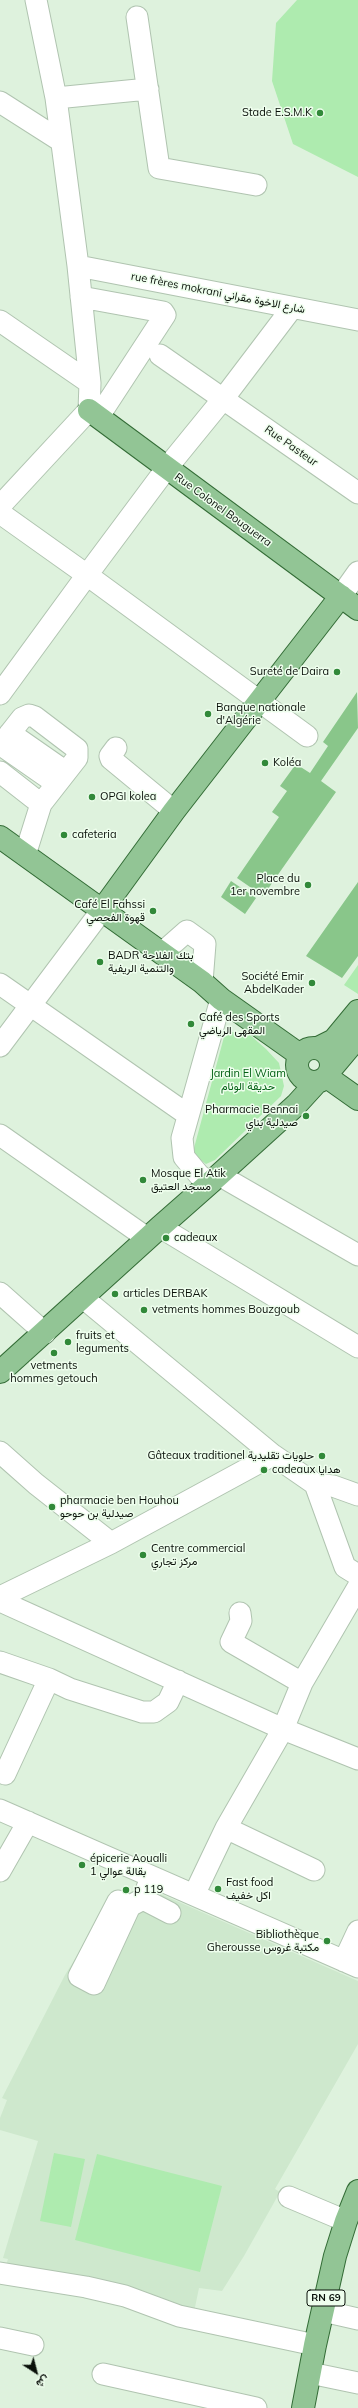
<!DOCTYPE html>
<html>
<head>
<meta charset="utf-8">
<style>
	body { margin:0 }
	#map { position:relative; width:358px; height:2408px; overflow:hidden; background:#def2dd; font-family:Mulish,Vazirmatn,sans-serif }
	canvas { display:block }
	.north { position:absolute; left:16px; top:2352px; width:40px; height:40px; -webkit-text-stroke:3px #eefeed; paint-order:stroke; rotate:144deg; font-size:11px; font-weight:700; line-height:16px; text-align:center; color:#091009 }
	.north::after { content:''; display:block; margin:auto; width:14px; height:18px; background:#091009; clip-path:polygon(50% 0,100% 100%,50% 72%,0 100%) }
</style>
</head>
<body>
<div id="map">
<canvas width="358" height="2408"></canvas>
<div class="north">ش</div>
</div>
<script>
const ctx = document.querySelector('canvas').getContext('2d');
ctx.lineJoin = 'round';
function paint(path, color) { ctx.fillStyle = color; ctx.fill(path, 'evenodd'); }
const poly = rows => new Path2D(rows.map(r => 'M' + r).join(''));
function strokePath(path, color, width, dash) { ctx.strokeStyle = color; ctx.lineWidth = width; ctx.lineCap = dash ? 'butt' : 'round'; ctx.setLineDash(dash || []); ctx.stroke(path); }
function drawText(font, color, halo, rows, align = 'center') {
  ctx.font = font + ' Mulish,Vazirmatn,sans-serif'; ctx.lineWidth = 3; ctx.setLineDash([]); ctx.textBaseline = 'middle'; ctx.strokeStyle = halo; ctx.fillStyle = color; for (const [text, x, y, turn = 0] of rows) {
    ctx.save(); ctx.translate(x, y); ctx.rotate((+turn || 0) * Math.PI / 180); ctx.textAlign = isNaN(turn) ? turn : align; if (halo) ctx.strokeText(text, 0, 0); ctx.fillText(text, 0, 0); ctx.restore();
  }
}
const built = poly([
	[138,1884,358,1981,358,2044,275,2189,280,2192,244,2256,222,2291,199,2288,194,2312,6,2265,8,2259,3,2258,38,2141,0,2130,0,2118,7,2100,2,2098,65,1975,115,1895,130,1901]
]);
const green = poly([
	[297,0,358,0,358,177,293,144,272,81,276,23],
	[358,965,358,994,344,985],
	[232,1032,250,1035,266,1049,279,1063,284,1086,281,1096,215,1160,206,1164,194,1155,194,1148,224,1037],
	[54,2153,85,2159,71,2227,40,2221],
	[97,2154,222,2186,200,2272,75,2240]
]);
const forest = poly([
	[357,692,358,728,321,781,336,792,263,896,237,878,279,817,272,812,287,791,280,786,296,764,310,773,328,746,323,742],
	[231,881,256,898,245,914,221,897],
	[358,882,358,956,342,978,306,956]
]);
const minor = poly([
	[137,17,159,168,256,185],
	[56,98,148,89],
	[0,102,61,141],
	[78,266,358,320],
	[81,297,163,312,165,315,99,416],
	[292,308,223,399,166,469,87,575,307,736],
	[0,321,90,383],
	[160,355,358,493],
	[0,506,89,410,90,383,78,266,56,98,36,0],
	[0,513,87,575,0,694],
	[341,596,358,572],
	[10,733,66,772],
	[1,745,53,781],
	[0,746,22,718,29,715,35,717,77,749,77,758,41,804],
	[116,748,110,756,111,759,174,811],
	[0,772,41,804,25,855],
	[162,953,187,931,205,944,202,982],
	[0,984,188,1115],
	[0,1046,102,910],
	[0,1135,147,1238],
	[219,1175,358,1255],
	[210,1183,199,1175,184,1157,182,1138,221,999],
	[160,1227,358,1347],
	[0,1293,45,1333],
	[82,1297,273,1455],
	[0,1452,36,1484,111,1543],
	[315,1484,345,1567,358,1575],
	[0,1597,111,1543,273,1455,315,1484,333,1486,358,1495],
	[0,1601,283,1729,358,1759],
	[240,1613,241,1621,231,1642,302,1683],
	[0,1662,49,1679,70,1689,142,1712,154,1712,168,1702,178,1681],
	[0,1771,5,1774,49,1679],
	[0,1810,358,1967],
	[226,1828,314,1870],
	[0,1871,28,1822],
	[194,1895,226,1828,283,1729,302,1683,358,1587],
	[143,1899,170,1913],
	[130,1906,94,1984,79,1976,118,1901,130,1906,143,1899,151,1877],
	[344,1961,358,1931],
	[289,2197,346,2221],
	[0,2273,86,2287,125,2296,179,2316,315,2345],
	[323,2311,358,2319],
	[0,2338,33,2345],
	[310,2373,358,2383],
	[103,2374,256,2408]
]);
const major = poly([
	[89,410,358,609],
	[0,837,202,982,221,999,300,1055],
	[102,910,174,811,341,596],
	'297 1065a17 17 0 1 1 34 0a17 17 0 1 1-34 0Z',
	[318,1048,334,1040,358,1011],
	[331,1069,358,1037],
	[327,1077,358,1099],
	[0,1372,160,1227,219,1175,296,1105,317,1082],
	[303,2408,315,2345,335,2256,346,2221,358,2191]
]);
const markers = [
	[320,113,4,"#318939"],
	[337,672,4,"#318939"],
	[208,714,4,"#318939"],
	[265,763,4,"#318939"],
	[92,797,4,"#318939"],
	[64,835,4,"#318939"],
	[308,885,4,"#318939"],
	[153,911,4,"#318939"],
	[100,962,4,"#318939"],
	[312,983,4,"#318939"],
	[191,1024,4,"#318939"],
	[306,1116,4,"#318939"],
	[143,1180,4,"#318939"],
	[166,1238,4,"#318939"],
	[115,1294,4,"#318939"],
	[144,1310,4,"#318939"],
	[68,1342,4,"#318939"],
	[54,1353,4,"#318939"],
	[322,1456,4,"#318939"],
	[264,1470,4,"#318939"],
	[52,1507,4,"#318939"],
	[143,1555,4,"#318939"],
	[82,1865,4,"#318939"],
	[218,1889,4,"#318939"],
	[126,1890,4,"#318939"],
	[327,1941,4,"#318939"]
];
const shields = [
	[326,2298,38]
];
const shieldNames = [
	["RN 69",326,2298]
];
const poiNames = [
	["Stade E.S.M.K",312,113,"right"],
	["Sureté de Daira",329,672,"right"],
	["Banque nationale",216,708],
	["d'Algérie",216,721],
	["Koléa",273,763],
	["OPGI kolea",100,797],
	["cafeteria",72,835],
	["Place du",300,879,"right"],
	["1er novembre",300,892,"right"],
	["Café El Fahssi",145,905,"right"],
	["قهوة الفحصي",145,918,"right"],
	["BADR بتك الفلاحة",108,956],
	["والتنمية الريفية",108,969],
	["Société Emir",304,977,"right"],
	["AbdelKader",304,990,"right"],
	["Café des Sports",199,1018],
	["المقهى الرياضي",199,1031],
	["Pharmacie Bennai",298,1110,"right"],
	["صيدلية بناي",298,1123,"right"],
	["Mosque El Atik",151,1174],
	["مسجد العتيق",151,1187],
	["cadeaux",174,1238],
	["articles DERBAK",123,1294],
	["vetments hommes Bouzgoub",152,1310],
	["fruits et",76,1336],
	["leguments",76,1349],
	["vetments",54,1366,"center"],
	["hommes getouch",54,1379,"center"],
	["Gâteaux traditionel حلويات تقليدية",314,1456,"right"],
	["cadeaux هدايا",272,1470],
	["pharmacie ben Houhou",60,1501],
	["صيدلية بن حوحو",60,1514],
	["Centre commercial",151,1549],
	["مركز تجاري",151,1562],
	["épicerie Aoualli",90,1859],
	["1 بقالة عوالي",90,1872],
	["Fast food",226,1883],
	["اكل خفيف",226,1896],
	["p 119",134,1890],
	["Bibliothèque",319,1935,"right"],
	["Gherousse مكتبة غروس",319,1948,"right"]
];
const streetNames = [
	["rue frères mokrani شارع الاخوة مقراني",218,293,11],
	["Rue Pasteur",291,446,35],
	["Rue Colonel Bouguerra",223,510,36]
];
const parkNames = [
	["Jardin El Wiam",248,1074],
	["حديقة الوئام",248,1087]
];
paint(built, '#cee8cd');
paint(green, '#aeebaf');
paint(forest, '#89c68a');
strokePath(minor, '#b0c4b0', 23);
strokePath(major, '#336c36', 24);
strokePath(minor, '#fff', 21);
strokePath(major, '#92c595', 22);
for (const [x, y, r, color] of markers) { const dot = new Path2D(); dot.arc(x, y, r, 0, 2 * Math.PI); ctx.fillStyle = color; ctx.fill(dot); strokePath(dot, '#eefeed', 1.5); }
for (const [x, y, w] of shields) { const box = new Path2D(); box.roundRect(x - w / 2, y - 8, w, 16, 3); ctx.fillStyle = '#eefeed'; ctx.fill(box); strokePath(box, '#091009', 1); }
drawText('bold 10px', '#091009', null, shieldNames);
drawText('11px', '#091009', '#eefeed', poiNames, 'left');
drawText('11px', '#091009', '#eefeed', streetNames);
drawText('11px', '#006013', '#eefeed', parkNames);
</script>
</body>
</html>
